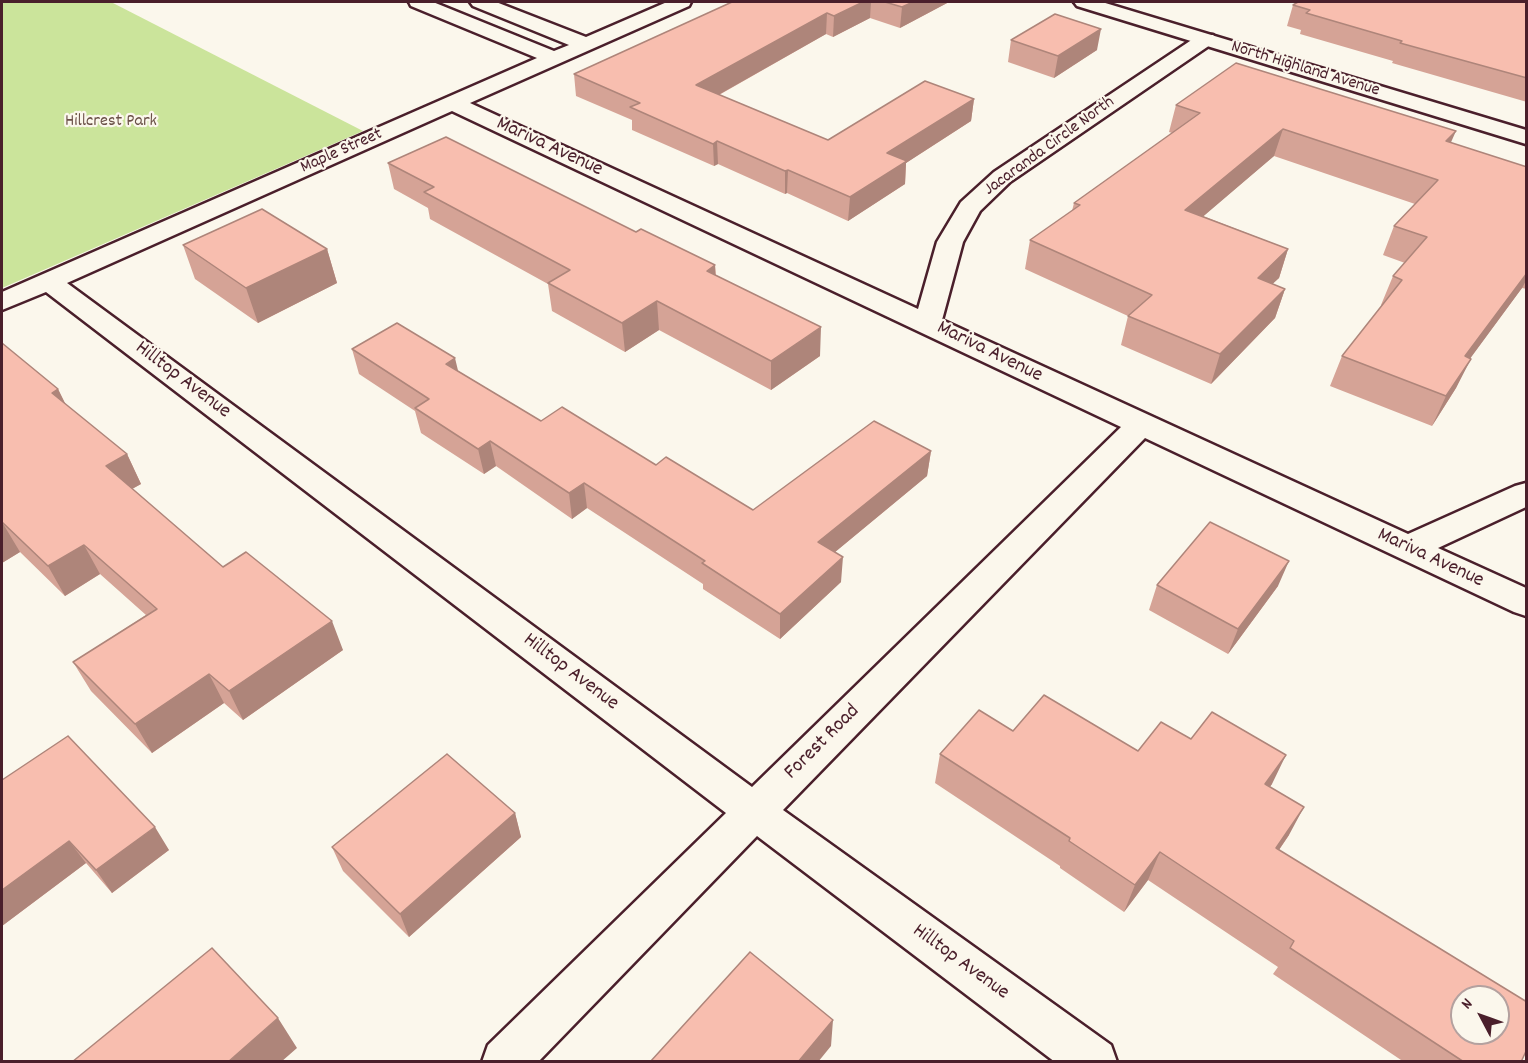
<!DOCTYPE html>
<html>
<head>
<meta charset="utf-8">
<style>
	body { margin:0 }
	#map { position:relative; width:1528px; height:1063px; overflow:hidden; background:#fbf7ec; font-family:Dekko,sans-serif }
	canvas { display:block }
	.frame { position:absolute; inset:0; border:3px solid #4a1f2b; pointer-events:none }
	.north { position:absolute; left:1450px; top:985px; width:60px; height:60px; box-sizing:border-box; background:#fbf7ec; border:2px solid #b4a19f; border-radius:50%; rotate:311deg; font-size:16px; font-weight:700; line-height:24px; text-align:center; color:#4a1f2b }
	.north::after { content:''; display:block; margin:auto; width:21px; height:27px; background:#4a1f2b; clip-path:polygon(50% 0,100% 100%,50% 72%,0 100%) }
</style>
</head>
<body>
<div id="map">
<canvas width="1528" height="1063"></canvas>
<div class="frame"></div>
<div class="north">N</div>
</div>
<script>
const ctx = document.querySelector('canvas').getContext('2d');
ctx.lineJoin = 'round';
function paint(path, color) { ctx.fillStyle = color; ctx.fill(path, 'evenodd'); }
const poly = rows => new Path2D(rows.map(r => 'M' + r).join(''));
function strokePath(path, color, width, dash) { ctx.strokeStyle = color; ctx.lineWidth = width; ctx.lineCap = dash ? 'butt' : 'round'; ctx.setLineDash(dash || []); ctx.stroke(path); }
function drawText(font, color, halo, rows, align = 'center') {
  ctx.font = font + ' Dekko,sans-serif'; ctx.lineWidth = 4.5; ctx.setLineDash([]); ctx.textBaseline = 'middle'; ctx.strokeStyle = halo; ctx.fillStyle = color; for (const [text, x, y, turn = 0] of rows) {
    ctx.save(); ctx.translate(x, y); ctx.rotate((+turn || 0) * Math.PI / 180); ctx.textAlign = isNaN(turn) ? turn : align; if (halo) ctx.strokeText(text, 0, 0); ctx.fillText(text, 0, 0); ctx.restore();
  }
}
const green = poly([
	[2,2,111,2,363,131,2,288]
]);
const minor = poly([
	[409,2,433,2,554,51,569,45,473,6,470,2,496,2,586,37,667,2,691,2,689,6,470,103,918,309,937,242,961,202,994,172,1199,35,1213,35,1216,39,1213,43,1010,182,980,211,963,242,942,320,1408,534,1515,486,1526,483,1526,507,1438,548,1526,588,1526,616,1514,612,1145,438,783,810,1111,1045,1117,1062,1055,1062,757,836,538,1062,482,1062,488,1045,726,813,46,292,2,310,2,292,537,58,411,6,409,2],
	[452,111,1121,427,752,787,67,283,452,111]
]);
const tertiary = poly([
	[1074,2,1102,2,1526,130,1526,144,1077,6,1074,2]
]);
const wall = poly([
	[732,2,949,2,900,28,870,18,833,37,826,34,719,95,828,140,974,99,971,121,906,163,905,184,848,221,787,193,785,194,718,164,714,166,632,130,632,120,576,96,574,74],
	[1527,2,1527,102,1392,63,1393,61,1300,34,1301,30,1287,26,1293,5],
	[1011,40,1097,50,1054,78,1008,62],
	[1176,105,1451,143,1527,167,1527,289,1522,288,1470,358,1456,388,1432,426,1330,386,1342,356,1382,306,1381,305,1393,276,1405,263,1383,255,1394,226,1415,204,1274,156,1203,216,1288,249,1279,278,1272,284,1285,289,1275,318,1211,384,1121,345,1128,316,1025,269,1030,240,1072,211,1074,203,1172,133,1169,132],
	[388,163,636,232,715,265,716,275,820,356,771,390,659,330,625,352,552,311,548,284,430,219,428,208,394,189],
	[183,245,327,249,337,283,258,323,195,279],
	[2,343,58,389,65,404,127,454,141,484,132,489,223,567,343,650,243,720,224,703,152,753,91,691,73,662,146,615,100,574,65,596,20,552,2,563],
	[352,349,458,371,541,421,656,465,753,510,931,451,927,476,835,552,841,582,780,639,703,589,703,584,587,508,572,519,496,466,484,474,421,433,415,411,359,374],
	[1157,585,1278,586,1228,654,1149,610],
	[1013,731,1138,751,1191,739,1272,784,1269,787,1289,835,1279,850,1521,1062,1404,1062,1273,974,1278,967,1148,880,1124,912,1060,868,1060,866,935,783,940,754],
	[2,780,169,850,112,893,86,863,2,926],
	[515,813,521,837,409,937,343,871,332,847]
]);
const shadedWall = poly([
	[863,2,871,2,870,18,833,37,834,16],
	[913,2,949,2,900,28,902,7],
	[827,13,826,34,697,107,696,85],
	[1101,29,1097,50,1054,78,1058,56],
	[974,99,971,121,906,163,905,184,848,221,850,197,887,153],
	[1283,129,1274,156,1178,238,1185,210],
	[1456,131,1444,158,1446,141],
	[717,141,718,164,714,166,713,144],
	[788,170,787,193,785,194,785,171],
	[327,249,337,283,258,323,246,288],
	[1288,249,1279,278,1248,307,1258,278],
	[715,265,716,293,707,271],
	[1527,273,1527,279,1522,288,1450,386,1465,356],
	[1285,289,1275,318,1211,384,1220,354],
	[657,301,659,330,625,352,622,323],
	[821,327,820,356,771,390,771,361],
	[455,358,461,383,446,364],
	[1471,359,1456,388,1432,426,1446,396],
	[58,389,73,419,52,393],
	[490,441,496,466,484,474,478,449],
	[931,451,927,476,817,567,818,542],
	[127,454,141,484,121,495,106,466],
	[584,483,587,508,572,519,569,493],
	[2,522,20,552,2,563],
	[84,545,100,574,65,596,48,566],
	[843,557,841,582,780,639,780,614],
	[1289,561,1278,586,1228,654,1238,629],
	[332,621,343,650,243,720,229,691],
	[209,674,224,703,152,753,135,724],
	[1286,755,1272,784,1251,813,1265,784],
	[1304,807,1289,835,1261,876,1276,848],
	[515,813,521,837,409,937,400,914],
	[155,827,169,850,112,893,96,870],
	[69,841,86,863,2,926,2,890],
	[1160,852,1148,880,1124,912,1135,885],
	[278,1018,297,1048,281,1062,228,1062],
	[833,1020,831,1046,818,1062,798,1062]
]);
const building = poly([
	[732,2,863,2,834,16,827,13,696,85,828,140,925,81,974,99,887,153,907,161,850,197,788,170,785,171,717,141,713,144,630,107,640,103,574,74,732,2],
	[885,2,913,2,902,7,885,2],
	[1298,2,1527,2,1527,78,1400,43,1402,41,1306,13,1310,10,1293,5,1298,2],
	[1055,14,1101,29,1058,56,1011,40,1055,14],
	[1236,63,1456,131,1446,141,1527,167,1527,273,1465,356,1471,359,1446,396,1342,356,1402,280,1393,276,1427,237,1394,226,1438,180,1283,129,1185,210,1288,249,1258,278,1285,289,1220,354,1128,316,1152,295,1030,240,1080,205,1074,203,1200,113,1176,105,1236,63],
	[446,137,636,232,641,229,715,265,707,271,821,327,771,361,657,301,622,323,548,283,570,270,424,192,434,187,388,163,446,137],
	[262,209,327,249,246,288,183,245,262,209],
	[397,323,455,358,446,364,541,421,562,407,656,465,666,457,753,510,874,421,931,451,818,542,843,557,780,614,702,563,705,561,584,483,569,493,490,441,478,449,415,408,429,399,352,349,397,323],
	[2,343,58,389,52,393,127,454,106,466,223,567,246,552,332,621,229,691,209,674,135,724,73,662,157,609,84,545,48,566,2,522,2,523,2,343],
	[1210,522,1289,561,1238,629,1157,585,1210,522],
	[1044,695,1138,751,1161,722,1191,739,1212,712,1286,755,1265,784,1304,807,1276,848,1527,1002,1527,1049,1521,1062,1464,1062,1290,948,1294,941,1160,852,1135,885,1069,841,1070,838,940,754,979,710,1013,731,1044,695],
	[1462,997,1498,997,1498,1033,1462,1033,1462,997],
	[68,736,155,827,96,870,69,841,2,890,2,780,68,736],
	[447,754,515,813,400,914,332,847,447,754],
	[212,948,278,1018,228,1062,72,1062,212,948],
	[750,952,833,1020,798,1062,650,1062,750,952]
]);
const farStreetnames = [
	["North Highland Avenue",1305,70,17],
	["Jacaranda Circle North",1050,147,-36],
	["Maple Street",342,152,-24]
];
const farParknames = [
	["Hillcrest Park",111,123]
];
const streetNames = [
	["Mariva Avenue",549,148,25],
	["Mariva Avenue",989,353,26],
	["Hilltop Avenue",182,381,37],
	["Mariva Avenue",1430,559,25],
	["Hilltop Avenue",570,673,37],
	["Forest Road",823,743,-45],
	["Hilltop Avenue",960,963,36]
];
paint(green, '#cbe49b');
strokePath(minor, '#4a1f2b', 5);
strokePath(tertiary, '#4a1f2b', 5);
paint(minor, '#fbf7ec');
paint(tertiary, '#fbf7ec');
paint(wall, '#d5a396');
paint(shadedWall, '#ae857a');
paint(building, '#f8beaf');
strokePath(building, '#ae857a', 1.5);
drawText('18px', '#4a1f2b', '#fbf7ec', farStreetnames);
drawText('18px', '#6a5047', '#fbf7ec', farParknames);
drawText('21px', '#4a1f2b', '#fbf7ec', streetNames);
</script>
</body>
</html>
